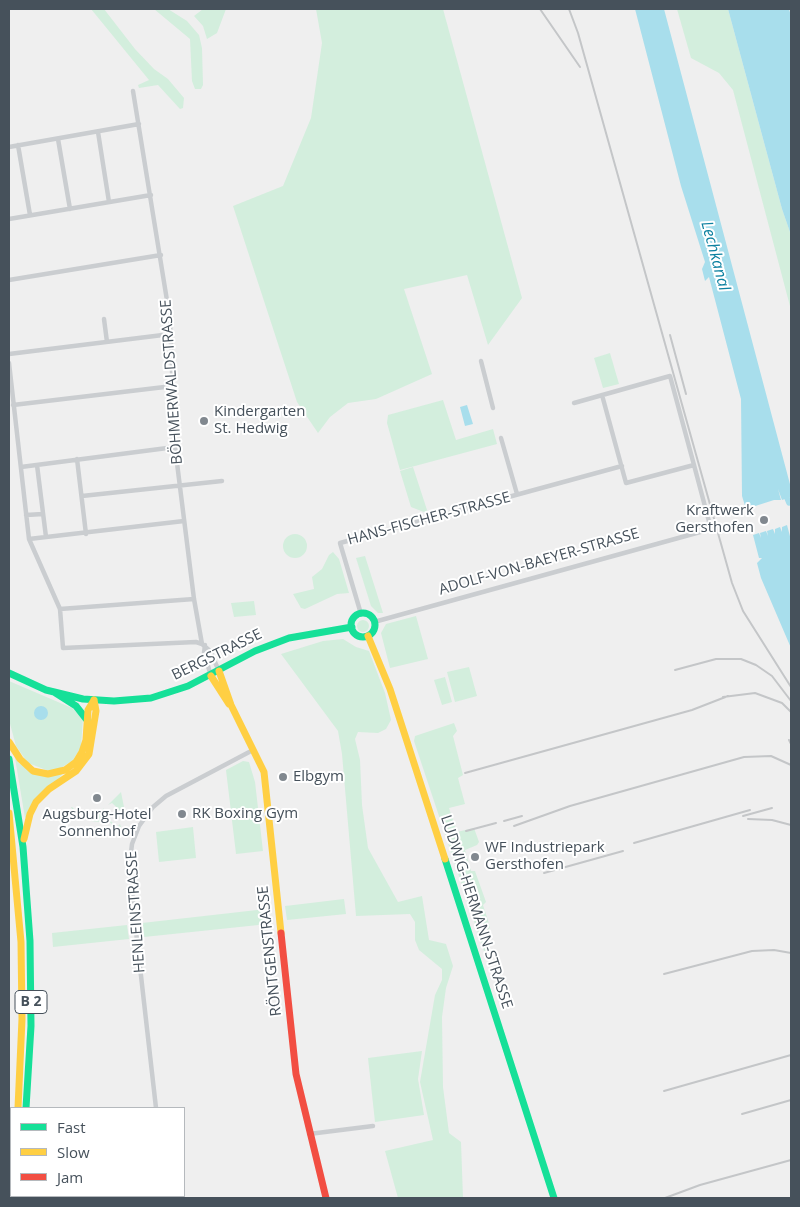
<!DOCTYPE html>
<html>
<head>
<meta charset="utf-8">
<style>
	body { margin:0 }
	#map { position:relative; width:800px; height:1207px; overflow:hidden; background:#efefef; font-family:"Open Sans",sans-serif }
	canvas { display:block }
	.frame { position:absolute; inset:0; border:10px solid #46515b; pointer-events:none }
	.legend { position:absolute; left:10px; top:1107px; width:175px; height:90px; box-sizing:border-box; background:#fff; border:1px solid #b5b9bd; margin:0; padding:6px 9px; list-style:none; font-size:15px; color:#46515b }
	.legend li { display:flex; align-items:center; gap:10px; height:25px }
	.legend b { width:25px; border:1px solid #b5b9bd }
</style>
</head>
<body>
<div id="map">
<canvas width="800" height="1207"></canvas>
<div class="frame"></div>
<ul class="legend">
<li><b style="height:6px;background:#16e098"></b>Fast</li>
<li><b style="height:6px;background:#ffcf43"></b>Slow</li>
<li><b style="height:6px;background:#f24e42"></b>Jam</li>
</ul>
</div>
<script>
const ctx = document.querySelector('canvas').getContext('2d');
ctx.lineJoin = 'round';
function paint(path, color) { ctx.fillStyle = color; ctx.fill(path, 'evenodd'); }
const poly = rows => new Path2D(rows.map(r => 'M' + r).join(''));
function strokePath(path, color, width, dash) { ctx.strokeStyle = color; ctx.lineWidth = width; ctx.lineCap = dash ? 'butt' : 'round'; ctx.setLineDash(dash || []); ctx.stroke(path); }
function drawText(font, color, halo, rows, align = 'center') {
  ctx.font = font + ' "Open Sans",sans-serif'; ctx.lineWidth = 4; ctx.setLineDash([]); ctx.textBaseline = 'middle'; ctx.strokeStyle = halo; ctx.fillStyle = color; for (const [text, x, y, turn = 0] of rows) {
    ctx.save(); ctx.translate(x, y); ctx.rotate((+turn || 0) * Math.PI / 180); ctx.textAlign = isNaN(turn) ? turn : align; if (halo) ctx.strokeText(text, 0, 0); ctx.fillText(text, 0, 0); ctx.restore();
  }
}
const green = poly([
	[91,9,104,9,135,49,154,69,168,79,184,98,183,108,180,109,158,85,139,88,138,85,149,80],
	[154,9,168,9,187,21,199,35,202,48,203,85,201,89,195,89,192,81,190,39],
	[203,9,226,9,217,33,207,39,203,26,194,16],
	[316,9,443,9,522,298,488,345,467,275,404,289,432,374,376,399,348,403,330,417,318,433,297,402,233,206,283,186,311,118,322,43],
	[677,9,728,9,782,209,791,235,791,310,733,90,719,73,691,58],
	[610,353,619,384,603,388,594,358],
	[443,400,456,440,493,429,497,444,400,470,387,423,388,415],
	[413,467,427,510,429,514,411,507,400,471],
	'283 546a12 12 0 1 1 24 0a12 12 0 1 1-24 0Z',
	[333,552,339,559,349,593,337,594,305,609,301,608,293,594,314,589,312,577,322,569,329,555],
	[365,556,383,613,378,613,371,606,356,558],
	[254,601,256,615,234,617,231,603],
	[416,616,428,659,390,668,381,633,386,624],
	'357 626a6 6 0 1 1 12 0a6 6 0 1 1-12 0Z',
	[343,639,356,647,369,651,385,693,391,720,386,729,378,733,358,732,355,739,360,760,362,805,368,848,398,902,422,896,429,940,446,944,453,966,446,988,442,1017,443,1087,449,1133,461,1142,463,1198,398,1198,385,1151,433,1140,420,1082,435,995,442,980,442,969,419,950,415,940,415,922,410,914,356,916,342,754,338,731,281,654,323,641],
	[469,667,477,696,455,702,447,672],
	[445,677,452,702,442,705,434,680],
	[9,681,72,708,83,718,81,748,72,761,59,769,49,771,28,763,16,746,9,720],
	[454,723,457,731,453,736,463,775,458,778,465,804,449,808,457,832,474,828,479,842,477,845,465,850,471,871,475,871,486,902,483,905,490,927,486,934,490,950,484,951,414,741,415,736],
	[89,743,25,818,15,758,20,764,58,775],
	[243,761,249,762,255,782,263,851,236,854,226,770],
	[121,792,125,812,129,812,124,820,126,816,112,803,108,805],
	[71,807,72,807,75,810,73,812,81,820,59,818,63,813,65,816,73,811],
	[104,808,102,813,117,827,120,824,121,827,120,828,111,827,111,823,91,821],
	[193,827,196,858,159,862,156,832],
	[344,899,346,914,287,920,285,906],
	[266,909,268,924,144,937,142,923],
	[127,925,129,939,53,947,52,933],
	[422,1051,418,1079,424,1115,375,1122,368,1058]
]);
const water = poly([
	[635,9,664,9,791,488,791,497,782,500,778,489,781,500,774,500,746,509,742,496,741,399,709,277,705,281,702,269,705,262,681,186],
	[728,9,789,9,791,16,791,235,782,209],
	[467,405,473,424,465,426,460,407],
	[787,525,791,540,791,648,761,578,757,563,762,558,759,558,753,535,759,533,761,538,760,533,766,531,768,536,767,531,773,529,775,534,775,529,780,527,782,532,782,527],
	'34 713a7 7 0 1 1 14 0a7 7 0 1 1-14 0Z'
]);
const canal = poly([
	[787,498,789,503]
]);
const street = poly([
	[133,91,170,319,175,447,194,599,202,644],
	[98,132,109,202],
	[58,139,70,209],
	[18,145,30,215],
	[9,147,139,124],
	[9,219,151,195],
	[9,280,161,255],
	[104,319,107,342],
	[9,354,171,334],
	[481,361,493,408],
	[9,363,29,539,60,609,63,648,196,642,202,644,210,651,219,671],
	[574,403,670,376,694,465,626,483,602,395],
	[13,405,173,386],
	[501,438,517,494],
	[77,459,86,534],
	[37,465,46,537],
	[21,467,175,447],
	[82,496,222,481],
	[26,515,43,514],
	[29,539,184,521],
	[60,609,194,599],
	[361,614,340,543,622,466],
	[374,622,711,529,694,465],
	[205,645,204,653,211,676],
	[156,1108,134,914,130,861,132,844,139,826,153,807,166,796,253,750],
	[309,1134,373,1126],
	[175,1196,175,1198]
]);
const fast = poly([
	'351 625a12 12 0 1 1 24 0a12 12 0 1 1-24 0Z',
	[9,673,46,690,83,699,114,701,151,698,188,686,255,651,289,638,352,627],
	[54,692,76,706,87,720],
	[9,759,23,847,30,941,31,1026,26,1108],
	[445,859,554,1198],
	[9,1182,11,1165]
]);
const slow = poly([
	[368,636,390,689,445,859],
	[219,671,231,705,264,772,281,933],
	[211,676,229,704],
	[9,742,20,759,33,771,48,774,65,770,76,762,82,752,86,740,88,710,94,700],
	[9,813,21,942,22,1019,18,1108],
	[24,839,30,814,36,802,49,789,76,771,89,754,96,711,94,700]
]);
const jam = poly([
	[281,933,296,1074,326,1198],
	[15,1196,15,1198]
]);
const rail = poly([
	[540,9,580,67],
	[569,9,578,33,732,583,743,611,791,687],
	[670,335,686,394],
	[675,670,716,659,741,659,756,665,772,676,791,701],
	[723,697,755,693,782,703,791,712],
	[789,740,791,744],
	[465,773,692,710,728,696],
	[743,816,772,808],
	[748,819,772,820,791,825],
	[504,821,522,816],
	[514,826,570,806,744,757,771,756,791,765],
	[466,831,496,823],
	[634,843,750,810],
	[544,873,623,851],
	[664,974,752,951,774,950,791,953],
	[664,1091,791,1055],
	[742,1114,791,1100],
	[665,1198,700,1185,791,1160]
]);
const markers = [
	[204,421,5,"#81888f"],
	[764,520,5,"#81888f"],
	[283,777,5,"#81888f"],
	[97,798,5,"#81888f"],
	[182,814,5,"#81888f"],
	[475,857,5,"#81888f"]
];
const shields = [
	[31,1002,32]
];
const shieldNames = [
	["B 2",31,1002]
];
const streetNames = [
	["BÖHMERWALDSTRASSE",172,382,-94],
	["HANS-FISCHER-STRASSE",429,519,-15],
	["ADOLF-VON-BAEYER-STRASSE",539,562,-16],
	["BERGSTRASSE",217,655,-26],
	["HENLEINSTRASSE",136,912,-94],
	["LUDWIG-HERMANN-STRASSE",476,912,72],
	["RÖNTGENSTRASSE",270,951,-96]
];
const poiNames = [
	["Kindergarten",214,412],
	["St. Hedwig",214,429],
	["Kraftwerk",754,511,"right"],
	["Gersthofen",754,528,"right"],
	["Elbgym",293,777],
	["RK Boxing Gym",192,814],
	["Augsburg-Hotel",97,815,"center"],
	["Sonnenhof",97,832,"center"],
	["WF Industriepark",485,848],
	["Gersthofen",485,865]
];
const waterNames = [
	["Lechkanal",715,256,75]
];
paint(green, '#d3eedd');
paint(water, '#a8deec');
strokePath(canal, '#a8deec', 5.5);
strokePath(street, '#cacdd0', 4.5);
strokePath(fast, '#16e098', 7);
strokePath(slow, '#ffcf43', 7);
strokePath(jam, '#f24e42', 7);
strokePath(rail, '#c4c6c8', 2);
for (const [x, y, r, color] of markers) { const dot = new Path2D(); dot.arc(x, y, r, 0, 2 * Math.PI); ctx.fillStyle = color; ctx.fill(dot); strokePath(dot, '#fff', 2); }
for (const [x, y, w] of shields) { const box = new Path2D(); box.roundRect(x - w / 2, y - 11.5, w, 23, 4); ctx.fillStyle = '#fff'; ctx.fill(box); strokePath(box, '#46515b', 1); }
drawText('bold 14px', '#46515b', null, shieldNames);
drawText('15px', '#46515b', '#fff', streetNames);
drawText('15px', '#46515b', '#fff', poiNames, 'left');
drawText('italic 16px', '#0d81a0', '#fff', waterNames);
</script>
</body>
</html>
